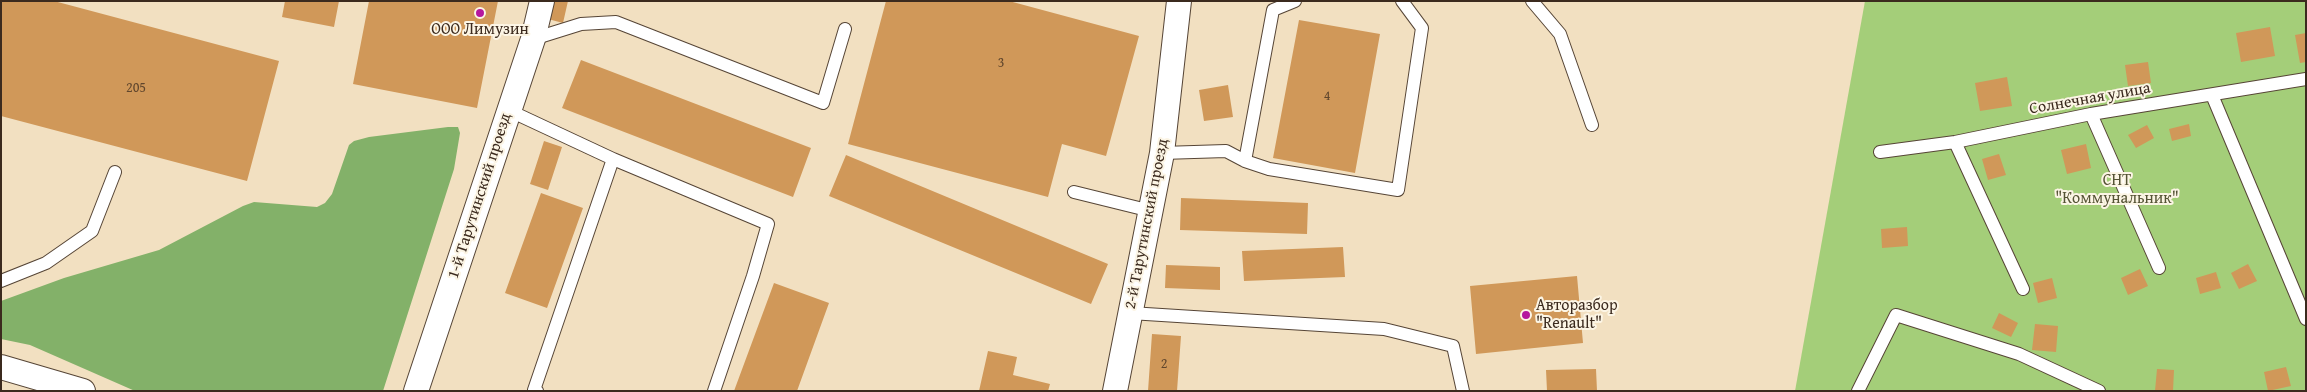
<!DOCTYPE html>
<html>
<head>
<meta charset="utf-8">
<style>
	body { margin:0 }
	#map { position:relative; width:2307px; height:392px; overflow:hidden; background:#f2e0c1; font-family:"Gentium Book Plus",serif }
	canvas { display:block }
	.frame { position:absolute; inset:0; border:2px solid #3b2a1e; pointer-events:none }
</style>
</head>
<body>
<div id="map">
<canvas width="2307" height="392"></canvas>
<div class="frame"></div>
</div>
<script>
const ctx = document.querySelector('canvas').getContext('2d');
ctx.lineJoin = 'round';
function paint(path, color) { ctx.fillStyle = color; ctx.fill(path, 'evenodd'); }
const poly = rows => new Path2D(rows.map(r => 'M' + r).join(''));
function strokePath(path, color, width, dash) { ctx.strokeStyle = color; ctx.lineWidth = width; ctx.lineCap = dash ? 'butt' : 'round'; ctx.setLineDash(dash || []); ctx.stroke(path); }
function drawText(font, color, halo, rows, align = 'center') {
  ctx.font = font + ' "Gentium Book Plus",serif'; ctx.lineWidth = 4; ctx.setLineDash([]); ctx.textBaseline = 'middle'; ctx.strokeStyle = halo; ctx.fillStyle = color; for (const [text, x, y, turn = 0] of rows) {
    ctx.save(); ctx.translate(x, y); ctx.rotate((+turn || 0) * Math.PI / 180); ctx.textAlign = isNaN(turn) ? turn : align; if (halo) ctx.strokeText(text, 0, 0); ctx.fillText(text, 0, 0); ctx.restore();
  }
}
const green = poly([
	[1865,1,2306,1,2306,391,1795,391]
]);
const forest = poly([
	[448,127,458,127,460,133,454,169,383,391,135,391,30,345,1,339,1,301,64,278,159,250,243,206,254,202,317,207,325,203,332,194,349,145,354,141,369,137]
]);
const building = poly([
	[1,1,54,1,279,61,247,181,1,116],
	[285,1,339,1,334,27,282,17],
	[369,1,498,1,477,108,353,84],
	[553,1,568,1,563,23,548,19],
	[886,1,1009,1,1139,36,1106,156,1062,144,1048,197,848,144],
	[1299,20,1380,34,1355,173,1273,158],
	[2270,27,2275,56,2241,62,2236,33],
	[2306,33,2306,62,2300,63,2295,35],
	[581,60,811,148,793,197,562,108],
	[2148,62,2151,83,2128,86,2125,65],
	[2007,77,2012,106,1980,111,1975,83],
	[1228,85,1233,117,1204,121,1199,90],
	[2189,124,2191,136,2172,141,2169,129],
	[2147,125,2154,138,2136,148,2128,135],
	[544,141,562,147,548,190,530,184],
	[2086,144,2091,168,2067,174,2061,150],
	[1999,154,2006,175,1988,180,1982,159],
	[846,155,1108,264,1091,304,829,196],
	[541,193,583,208,547,308,505,293],
	[1181,198,1308,203,1307,234,1180,230],
	[1907,227,1908,246,1882,248,1881,229],
	[1343,247,1345,277,1244,281,1242,251],
	[2248,264,2257,281,2239,289,2231,273],
	[1166,265,1220,267,1220,290,1165,288],
	[2140,269,2148,286,2128,295,2121,278],
	[2216,272,2221,288,2200,294,2196,278],
	[1577,276,1583,343,1476,354,1470,286],
	[2052,278,2057,298,2038,303,2033,283],
	[774,283,829,303,797,391,734,391],
	[1999,313,2018,323,2011,337,1992,328],
	[2035,324,2058,326,2056,352,2032,350],
	[1152,334,1181,336,1177,391,1148,391],
	[988,351,1017,357,1013,375,1050,384,1048,391,979,391],
	[2286,367,2291,386,2268,391,2264,372],
	[1596,369,1597,391,1547,391,1546,370],
	[2157,369,2174,370,2173,391,2155,391]
]);
const service = poly([
	[1532,1,1560,34,1592,125],
	[533,39,581,24,616,22,823,103,845,29],
	[2212,95,2306,319],
	[508,110,613,159],
	[2091,114,2159,268],
	[1955,142,2023,289],
	[1880,152,1955,142,2091,114,2306,79],
	[1162,153,1226,151,1245,161,1269,169,1398,190,1422,28,1402,1],
	[1245,161,1273,10,1295,1],
	[1074,192,1151,211],
	[1,281,46,263,92,231,115,172],
	[1130,313,1384,329,1453,346,1463,391],
	[537,391,534,390,613,159,768,224,753,276,714,391],
	[1858,391,1896,315,2019,354,2099,391]
]);
const minor = poly([
	[1,367,83,391],
	[416,391,533,39,542,1],
	[1115,391,1162,153,1179,1]
]);
const markers = [
	[480,13,5,"#b5179e"],
	[1526,315,5,"#b5179e"]
];
const numberNames = [
	["3",1001,63],
	["205",136,88],
	["4",1327,96],
	["2",1164,364]
];
const poiNames = [
	["ООО Лимузин",480,30],
	["Авторазбор",1536,306,"left"],
	["\"Renault\"",1536,324,"left"]
];
const streetNames = [
	["Солнечная улица",2090,99,-10],
	["1-й Тарутинский проезд",480,196,-72],
	["2-й Тарутинский проезд",1147,224,-79]
];
const parkNames = [
	["СНТ",2117,181],
	["\"Коммунальник\"",2117,199]
];
paint(green, '#a4ce79');
paint(forest, '#83b169');
paint(building, '#d09859');
strokePath(service, '#564536', 14);
strokePath(minor, '#564536', 26);
strokePath(service, '#fff', 12);
strokePath(minor, '#fff', 24);
for (const [x, y, r, color] of markers) { const dot = new Path2D(); dot.arc(x, y, r, 0, 2 * Math.PI); ctx.fillStyle = color; ctx.fill(dot); strokePath(dot, '#fcf5e5', 2); }
drawText('14px', '#60462d', null, numberNames);
drawText('16px', '#3b2a1e', '#fcf5e5', poiNames);
drawText('16px', '#3b2a1e', '#fcf5e5', streetNames);
drawText('16px', '#555335', '#fcf5e5', parkNames);
</script>
</body>
</html>
